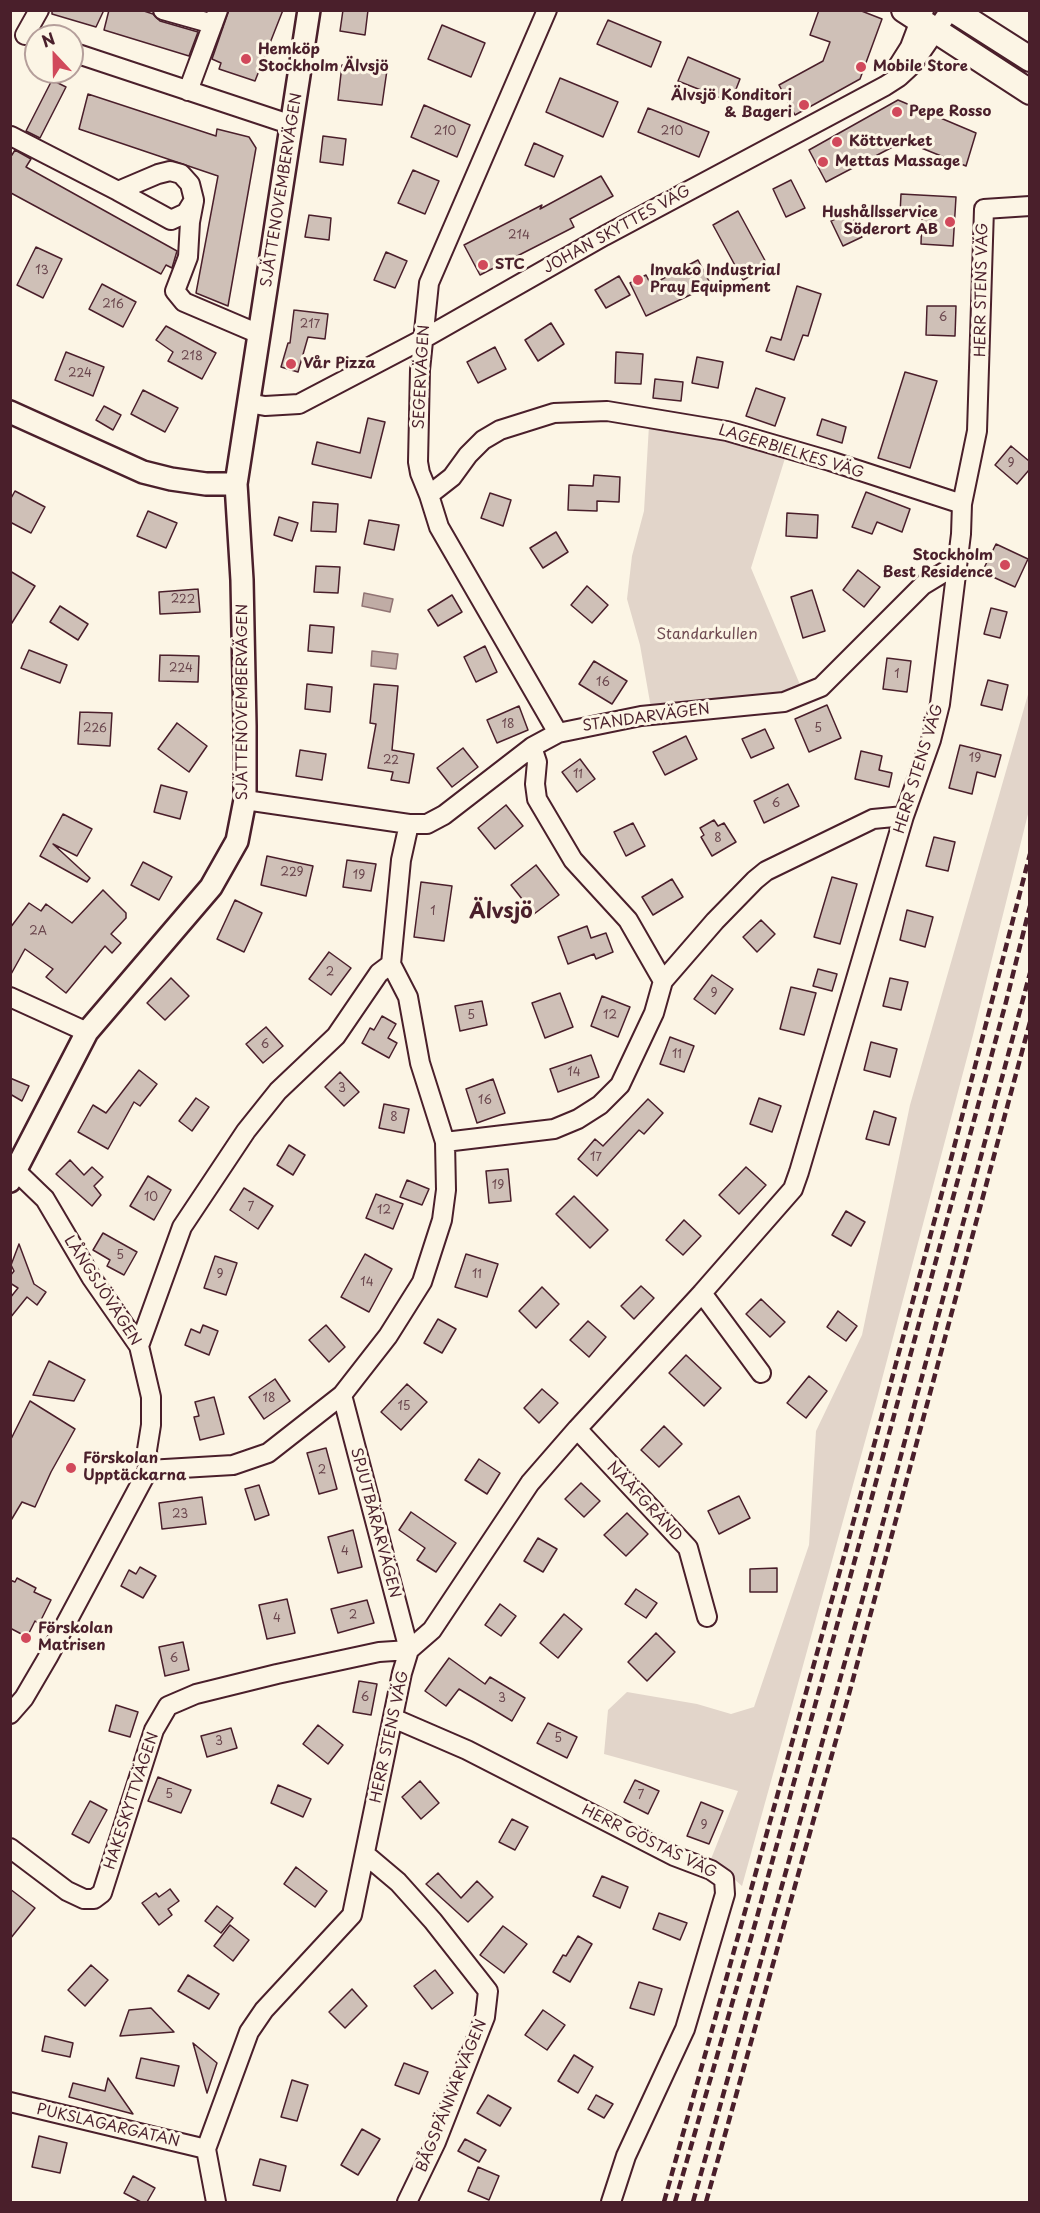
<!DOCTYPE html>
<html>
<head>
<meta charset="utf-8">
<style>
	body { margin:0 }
	#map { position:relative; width:1040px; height:2213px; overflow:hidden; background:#fcf5e5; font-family:"Playpen Sans",sans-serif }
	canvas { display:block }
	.frame { position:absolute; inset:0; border:12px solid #4a1f2b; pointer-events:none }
	.north { position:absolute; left:24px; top:24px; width:60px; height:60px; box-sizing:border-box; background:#fcf5e5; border:2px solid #b59f9b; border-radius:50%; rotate:338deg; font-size:16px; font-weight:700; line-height:24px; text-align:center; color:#4a1f2b }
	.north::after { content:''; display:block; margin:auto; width:21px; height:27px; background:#d1495b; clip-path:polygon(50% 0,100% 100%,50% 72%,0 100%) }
</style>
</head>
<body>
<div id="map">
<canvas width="1040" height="2213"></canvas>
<div class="frame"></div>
<div class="north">N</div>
</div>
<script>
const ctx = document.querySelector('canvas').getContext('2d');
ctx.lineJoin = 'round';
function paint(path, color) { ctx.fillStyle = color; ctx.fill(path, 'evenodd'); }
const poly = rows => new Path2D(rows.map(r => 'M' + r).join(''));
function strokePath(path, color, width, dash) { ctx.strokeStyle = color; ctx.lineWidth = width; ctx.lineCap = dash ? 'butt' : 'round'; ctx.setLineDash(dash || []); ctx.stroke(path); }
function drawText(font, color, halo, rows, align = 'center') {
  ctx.font = font + ' "Playpen Sans",sans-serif'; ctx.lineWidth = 6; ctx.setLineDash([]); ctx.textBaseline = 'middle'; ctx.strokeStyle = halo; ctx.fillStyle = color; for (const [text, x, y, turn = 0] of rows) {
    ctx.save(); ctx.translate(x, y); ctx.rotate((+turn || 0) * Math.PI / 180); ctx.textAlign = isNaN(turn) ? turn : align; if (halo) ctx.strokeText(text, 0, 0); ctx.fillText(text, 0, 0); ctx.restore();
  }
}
const green = poly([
	[649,425,728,440,786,455,751,568,801,687,777,697,651,708,640,645,627,599,632,556,644,511],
	[1029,691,1029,810,973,1035,877,1398,742,1886,711,1859,738,1791,604,1754,608,1710,627,1692,697,1704,731,1714,754,1707,809,1545,816,1431,862,1335,910,1105]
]);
const water = poly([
	[364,593,393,599,390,612,362,606,364,593],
	[372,651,398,654,396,669,371,666,372,651]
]);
const building = poly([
	[52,10,104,10,96,27,52,14,52,10],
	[109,10,141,10,153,14,160,21,198,32,189,56,104,30,109,10],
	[229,10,283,10,255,81,219,69,221,63,212,59,229,10],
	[343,10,368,10,365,35,340,31,343,10],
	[819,10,859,10,882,19,860,79,795,115,779,85,823,61,830,42,810,35,819,10],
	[608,20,661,42,651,67,597,44,608,20],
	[442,25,485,43,471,77,428,59,442,25],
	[688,57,740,79,731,102,678,81,688,57],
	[342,65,387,70,382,105,338,100,342,65],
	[560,78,618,102,603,137,546,112,560,78],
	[52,80,66,87,40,138,26,131,52,80],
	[88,94,216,136,217,129,249,137,256,148,228,306,196,293,218,176,79,129,88,94],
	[898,100,976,133,966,166,904,141,826,182,809,150,898,100],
	[424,105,470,125,457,157,411,137,424,105],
	[648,108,709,132,699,157,638,132,648,108],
	[323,136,346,139,343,165,320,162,323,136],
	[534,143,563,156,554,177,525,165,534,143],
	[15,150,31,159,26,167,177,251,172,268,166,265,161,274,11,193,10,194,10,158,15,150],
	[413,170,439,181,425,214,398,203,413,170],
	[601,176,613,196,570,219,574,227,480,275,464,245,542,205,540,209,601,176],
	[791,180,805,208,786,217,773,189,791,180],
	[901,194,956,197,953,246,921,244,922,215,900,214,901,194],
	[738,211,768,266,743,280,713,225,738,211],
	[850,212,862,237,843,246,831,221,850,212],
	[309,215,331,218,329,240,305,237,309,215],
	[36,247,62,259,43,298,17,285,36,247],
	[386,252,407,261,395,288,374,280,386,252],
	[698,260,711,285,646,316,630,283,646,275,651,285,698,260],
	[619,276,630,295,606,308,595,290,619,276],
	[102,284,136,302,123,327,89,309,102,284],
	[797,286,821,294,808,336,803,335,794,360,766,351,771,337,781,340,797,286],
	[927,306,956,306,955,336,926,335,927,306],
	[294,310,328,314,325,339,308,337,298,372,281,367,288,343,290,343,294,310],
	[551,323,564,344,538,361,525,340,551,323],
	[166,326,216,353,202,379,168,361,173,352,156,340,166,326],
	[495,347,506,369,478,383,467,362,495,347],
	[66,352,104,367,93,396,55,380,66,352],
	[616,352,643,354,641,384,615,383,616,352],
	[697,357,723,362,718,388,692,383,697,357],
	[905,372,937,381,910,468,878,458,905,372],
	[655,379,683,382,681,401,653,398,655,379],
	[756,388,785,398,775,426,746,416,756,388],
	[143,390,178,408,165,432,131,414,143,390],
	[104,406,121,415,113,430,96,420,104,406],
	[368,418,385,422,371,478,312,464,317,442,360,453,368,418],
	[822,419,846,427,842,443,817,435,822,419],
	[1011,446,1029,461,1029,470,1017,484,995,465,1011,446],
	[594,475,620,477,619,502,597,501,597,511,568,510,569,485,593,486,594,475],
	[15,491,45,507,31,533,10,522,10,500,15,491],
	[866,492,910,509,902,532,877,522,872,534,852,527,866,492],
	[490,493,511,500,503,526,481,518,490,493],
	[313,502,338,504,336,532,311,531,313,502],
	[148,511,177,523,166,548,137,536,148,511],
	[787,513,818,515,817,538,786,536,787,513],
	[279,517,298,523,292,541,274,535,279,517],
	[369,520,399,525,394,550,364,544,369,520],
	[556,532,568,552,543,568,530,548,556,532],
	[996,544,1028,559,1015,587,982,572,996,544],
	[316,566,340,567,338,593,314,592,316,566],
	[858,570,880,587,864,607,843,590,858,570],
	[10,571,35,586,10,626,10,571],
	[587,586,608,605,592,623,571,605,587,586],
	[198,589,200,612,160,614,159,592,198,589],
	[812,590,825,631,803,638,791,597,812,590],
	[452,595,462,612,438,626,428,610,452,595],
	[60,606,88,624,78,640,50,622,60,606],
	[991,608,1007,612,1000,638,984,634,991,608],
	[310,625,334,627,332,653,308,651,310,625],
	[485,646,497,672,476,682,464,657,485,646],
	[29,650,67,665,60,683,21,668,29,650],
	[160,655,199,656,198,682,159,681,160,655],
	[887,658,911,661,907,692,883,689,887,658],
	[594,661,627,681,612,704,579,684,594,661],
	[988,680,1008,685,1002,710,981,705,988,680],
	[307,684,332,687,330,712,305,709,307,684],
	[374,684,398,686,392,750,414,754,409,783,391,780,393,772,368,768,376,724,370,723,374,684],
	[827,705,841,738,809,752,795,719,827,705],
	[519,706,528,730,497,743,487,720,519,706],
	[80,712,112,713,110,746,78,744,80,712],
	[177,723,207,746,189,772,158,749,177,723],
	[765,729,774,748,751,758,742,739,765,729],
	[686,736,697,759,665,775,653,752,686,736],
	[960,745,1001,755,995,777,977,772,972,794,949,788,960,745],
	[463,748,478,767,452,787,437,768,463,748],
	[300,750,326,754,322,780,296,776,300,750],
	[861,751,882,756,879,770,892,773,889,787,855,779,861,751],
	[580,759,595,779,577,792,562,772,580,759],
	[788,784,799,806,764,823,754,801,788,784],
	[161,785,187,792,180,819,154,812,161,785],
	[506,805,523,826,495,849,478,828,506,805],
	[63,814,92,829,77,856,53,844,90,878,87,882,40,856,63,814],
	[714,820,718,826,724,823,736,842,712,856,701,837,704,835,700,828,714,820],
	[633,823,645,846,626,856,614,832,633,823],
	[934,837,955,842,948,871,926,866,934,837],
	[267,856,313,866,306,896,261,885,267,856],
	[347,860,376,864,371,891,343,887,347,860],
	[143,862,172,877,159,900,131,885,143,862],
	[536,865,559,895,534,914,511,885,536,865],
	[832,877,857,884,840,944,814,937,832,877],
	[672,879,683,897,653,915,642,897,672,879],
	[421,882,452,886,444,941,414,937,421,882],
	[103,890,126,913,126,918,111,934,121,943,112,953,105,946,66,993,46,977,53,969,25,949,10,976,10,928,29,903,41,911,46,904,72,923,103,890],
	[235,900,262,913,244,952,217,939,235,900],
	[907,910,933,917,925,947,900,940,907,910],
	[761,920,775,934,757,952,743,937,761,920],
	[587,926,591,938,606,933,613,952,596,959,594,954,568,964,558,937,587,926],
	[329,952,351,968,331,995,309,979,329,952],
	[818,969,837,974,832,991,813,986,818,969],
	[712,975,733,989,715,1014,694,999,712,975],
	[171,978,189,996,165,1020,147,1003,171,978],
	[890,978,908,982,901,1010,883,1006,890,978],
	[791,987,816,993,804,1035,780,1029,791,987],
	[560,993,573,1027,545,1038,532,1003,560,993],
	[602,996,630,1007,618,1037,591,1026,602,996],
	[482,1001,487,1025,460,1031,455,1006,482,1001],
	[382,1016,396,1024,388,1038,397,1043,389,1058,362,1043,370,1028,374,1030,382,1016],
	[266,1027,283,1046,263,1063,246,1044,266,1027],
	[670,1037,694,1046,684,1072,660,1064,670,1037],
	[871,1042,897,1049,890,1077,864,1070,871,1042],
	[591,1055,599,1077,558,1092,550,1069,591,1055],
	[139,1070,157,1084,140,1106,134,1102,108,1149,78,1132,93,1105,106,1113,139,1070],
	[340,1072,359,1092,344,1106,325,1087,340,1072],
	[10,1078,29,1086,22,1101,10,1094,10,1078],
	[493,1079,505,1113,477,1123,466,1089,493,1079],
	[196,1098,209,1107,192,1131,179,1121,196,1098],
	[759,1098,781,1106,772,1132,750,1124,759,1098],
	[648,1099,663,1113,644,1134,639,1130,597,1176,578,1159,595,1139,603,1146,648,1099],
	[384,1104,409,1109,404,1133,379,1128,384,1104],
	[874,1111,896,1118,889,1145,866,1139,874,1111],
	[289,1145,305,1155,293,1175,277,1165,289,1145],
	[70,1160,84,1175,92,1167,103,1177,94,1186,101,1195,92,1206,56,1174,70,1160],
	[746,1167,766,1185,739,1214,719,1195,746,1167],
	[508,1169,511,1201,489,1203,486,1171,508,1169],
	[148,1176,171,1190,154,1220,130,1206,148,1176],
	[407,1180,429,1189,422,1205,400,1197,407,1180],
	[244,1188,273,1206,258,1229,230,1210,244,1188],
	[376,1194,403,1204,393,1229,366,1218,376,1194],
	[574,1196,608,1230,590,1248,556,1214,574,1196],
	[846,1211,865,1222,851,1246,832,1235,846,1211],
	[684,1220,701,1236,683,1255,666,1240,684,1220],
	[103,1233,137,1252,124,1275,107,1266,110,1260,93,1250,103,1233],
	[19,1244,34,1284,46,1292,37,1305,27,1297,10,1318,10,1298,18,1288,10,1283,10,1276,14,1271,11,1265,19,1244],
	[365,1254,392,1269,369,1312,341,1297,365,1254],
	[466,1254,498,1264,487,1297,455,1287,466,1254],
	[215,1256,237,1263,226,1295,204,1288,215,1256],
	[641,1286,654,1298,634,1319,621,1306,641,1286],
	[542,1287,559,1304,536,1328,519,1311,542,1287],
	[761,1299,785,1322,770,1337,746,1314,761,1299],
	[838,1311,857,1326,846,1341,827,1327,838,1311],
	[438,1319,456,1329,442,1353,424,1343,438,1319],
	[588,1321,606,1337,589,1357,570,1340,588,1321],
	[203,1325,218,1331,209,1355,185,1345,191,1329,200,1333,203,1325],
	[326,1325,345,1347,329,1362,309,1340,326,1325],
	[686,1355,721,1388,704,1406,669,1373,686,1355],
	[49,1361,85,1380,74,1401,33,1395,49,1361],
	[809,1376,827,1391,806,1418,787,1403,809,1376],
	[275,1379,290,1401,264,1419,249,1397,275,1379],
	[407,1384,427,1402,401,1430,381,1412,407,1384],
	[542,1389,558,1403,539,1423,524,1408,542,1389],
	[214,1397,224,1434,200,1440,194,1417,199,1416,195,1402,214,1397],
	[30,1401,75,1429,51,1472,35,1507,22,1502,10,1522,10,1441,30,1401],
	[664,1426,682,1444,659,1467,641,1450,664,1426],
	[326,1448,337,1489,319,1494,307,1453,326,1448],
	[479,1459,500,1473,487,1494,465,1480,479,1459],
	[581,1483,600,1501,584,1517,565,1499,581,1483],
	[259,1485,269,1515,255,1520,245,1489,259,1485],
	[739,1496,750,1518,719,1534,708,1511,739,1496],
	[202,1497,206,1524,162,1529,159,1503,202,1497],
	[411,1512,456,1543,436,1572,417,1560,425,1548,399,1530,411,1512],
	[627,1513,648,1534,626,1556,604,1535,627,1513],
	[353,1530,362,1567,338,1573,328,1537,353,1530],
	[538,1538,557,1549,543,1572,524,1561,538,1538],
	[140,1567,156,1576,143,1598,121,1586,129,1570,136,1574,140,1567],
	[777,1568,777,1592,750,1592,750,1569,777,1568],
	[17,1578,36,1588,34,1592,51,1600,39,1624,35,1621,27,1637,10,1628,10,1580,15,1582,17,1578],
	[636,1589,657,1603,646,1618,625,1604,636,1589],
	[287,1599,295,1633,267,1639,259,1605,287,1599],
	[367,1600,374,1623,338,1633,331,1609,367,1600],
	[500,1604,516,1616,501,1636,485,1625,500,1604],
	[564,1614,582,1629,558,1658,540,1643,564,1614],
	[656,1633,675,1652,647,1681,628,1662,656,1633],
	[183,1642,189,1670,165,1676,159,1647,183,1642],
	[449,1658,485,1684,490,1677,525,1698,512,1721,459,1689,446,1706,425,1691,449,1658],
	[359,1681,377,1684,371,1715,353,1712,359,1681],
	[116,1705,138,1712,130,1737,109,1731,116,1705],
	[548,1723,577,1737,567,1758,537,1743,548,1723],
	[318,1725,343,1745,328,1764,303,1744,318,1725],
	[231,1728,237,1748,207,1757,201,1736,231,1728],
	[158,1777,191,1790,181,1813,148,1801,158,1777],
	[635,1780,659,1791,648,1814,624,1802,635,1780],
	[420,1781,439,1803,421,1819,402,1797,420,1781],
	[278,1785,311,1799,303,1817,271,1803,278,1785],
	[90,1801,107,1810,89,1843,72,1834,90,1801],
	[701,1802,723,1811,709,1844,687,1836,701,1802],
	[512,1819,528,1827,515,1850,499,1842,512,1819],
	[296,1867,327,1891,315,1907,284,1884,296,1867],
	[438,1873,461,1898,477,1881,493,1897,468,1922,426,1884,438,1873],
	[602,1876,628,1887,620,1908,593,1896,602,1876],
	[10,1889,35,1908,10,1939,10,1889],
	[170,1889,179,1901,168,1909,172,1915,159,1925,142,1903,156,1893,159,1897,170,1889],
	[217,1906,233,1918,221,1933,205,1921,217,1906],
	[659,1913,687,1923,680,1940,653,1929,659,1913],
	[230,1925,249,1940,233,1961,214,1946,230,1925],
	[503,1926,527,1944,504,1973,480,1955,503,1926],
	[578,1936,592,1944,570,1982,553,1972,563,1955,566,1956,578,1936],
	[91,1965,108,1980,85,2006,68,1990,91,1965],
	[435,1970,453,1993,432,2009,414,1986,435,1970],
	[188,1975,219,1994,209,2009,178,1991,188,1975],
	[639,1982,662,1989,654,2015,630,2008,639,1982],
	[352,1989,367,2006,345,2028,329,2012,352,1989],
	[151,2008,174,2032,120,2036,129,2010,151,2008],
	[543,2010,565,2025,547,2050,525,2035,543,2010],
	[45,2036,73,2043,70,2057,42,2051,45,2036],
	[193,2043,217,2063,207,2093,193,2043],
	[574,2055,593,2067,578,2093,558,2081,574,2055],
	[141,2058,179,2066,174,2086,136,2078,141,2058],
	[404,2063,428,2072,419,2094,395,2085,404,2063],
	[108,2078,133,2114,69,2097,73,2083,105,2091,108,2078],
	[292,2080,308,2085,297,2121,281,2117,292,2080],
	[488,2095,511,2108,500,2126,477,2113,488,2095],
	[596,2095,613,2104,604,2118,588,2109,596,2095],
	[362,2129,380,2139,358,2175,341,2165,362,2129],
	[39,2136,67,2143,60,2173,32,2167,39,2136],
	[465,2139,486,2150,479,2162,458,2151,465,2139],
	[260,2159,286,2166,280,2191,253,2185,260,2159],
	[478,2167,499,2176,489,2200,468,2191,478,2167],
	[133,2176,155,2188,147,2202,141,2202,124,2193,133,2176]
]);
const minor = poly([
	[163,10,213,24],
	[547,10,429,283,420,370,418,462,420,473,429,495,439,527,558,733],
	[25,35,39,10],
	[72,52,292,125],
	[898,66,910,47,924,10],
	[188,91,218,10],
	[11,136,118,191,158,174,170,171,181,174,190,184,194,200,186,213,171,220,118,191],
	[194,201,190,222,188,257,175,291,184,302,259,334],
	[248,403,265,406,299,404,423,339,604,236,885,86,899,77,912,65,950,10],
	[429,495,452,477,468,455,483,440,500,430,554,413,607,411,727,431,830,461,962,504],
	[532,747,537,762,535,784,537,799,573,860,628,920,663,981],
	[245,800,409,824,427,824,444,815,532,747,558,733,641,716,784,702,821,687,923,585,956,565],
	[10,997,87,1032],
	[445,1142,554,1129,578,1119,600,1105,620,1085,654,1013,663,981,715,921,755,880,766,871,873,819,904,816],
	[702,1293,761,1373],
	[139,1346,182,1227,246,1131,278,1091,336,1036,379,973,391,964],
	[577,1429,688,1548,707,1617],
	[148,1470,233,1465,268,1453,342,1395,388,1336,422,1282,442,1220,446,1190,445,1142,420,1063,408,997,391,964,401,860,409,824],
	[10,1714,24,1698,48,1657,148,1470,147,1450,151,1425,151,1397,139,1346,91,1277,45,1199,17,1172],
	[393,1718,467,1750,674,1856,711,1870,724,1879,725,1894,685,2029,626,2156,611,2202],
	[10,1848,67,1891,84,1899,94,1899,102,1893,154,1730,168,1706,196,1694,277,1674,379,1652,409,1650,342,1395],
	[366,1855,398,1882,433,1921,488,1991,485,2017,436,2142,407,2202],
	[10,2102,206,2149],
	[216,2202,206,2149,249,2032,264,2010,352,1915,402,1673,409,1650,432,1630,530,1483,577,1429,702,1293,793,1189,799,1172,904,816,931,740,940,704,961,534,962,504,977,431,984,209,1030,206]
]);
const tertiary = poly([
	[10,412,143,472,171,479,206,484,236,484],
	[10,1181,87,1032,211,887,237,841,245,800,245,726,242,580,236,484,309,10]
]);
const secondary = poly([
	[904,10,1030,92],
	[953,10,1030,59]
]);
const rail = poly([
	[664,2202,846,1549,951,1159,1030,854],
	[675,2202,757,1917,857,1552,1006,1002,1030,906],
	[693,2202,862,1601,1030,973],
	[706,2202,849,1694,1030,1022]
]);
const markers = [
	[246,59,6,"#d1495b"],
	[861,67,6,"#d1495b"],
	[804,105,6,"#d1495b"],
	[897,112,6,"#d1495b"],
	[837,142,6,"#d1495b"],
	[823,162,6,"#d1495b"],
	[950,222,6,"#d1495b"],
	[483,265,6,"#d1495b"],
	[638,280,6,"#d1495b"],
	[291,364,6,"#d1495b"],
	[1005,565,6,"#d1495b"],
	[71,1468,6,"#d1495b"],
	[26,1638,6,"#d1495b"]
];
const numberNames = [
	["210",445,132],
	["210",672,132],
	["214",519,236],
	["13",42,271],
	["216",113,305],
	["6",943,318],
	["217",310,325],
	["218",192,357],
	["224",80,374],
	["9",1011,464],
	["222",183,600],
	["224",181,669],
	["1",897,675],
	["16",603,683],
	["18",508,725],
	["226",95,729],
	["5",818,729],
	["19",975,759],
	["22",391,761],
	["11",578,775],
	["6",776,804],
	["8",718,839],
	["229",292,873],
	["19",359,876],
	["1",433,912],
	["2A",38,932],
	["2",330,973],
	["9",714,994],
	["5",471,1016],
	["12",610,1016],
	["6",265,1045],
	["11",677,1055],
	["14",574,1073],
	["3",342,1089],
	["16",485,1101],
	["8",394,1118],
	["17",596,1158],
	["19",498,1186],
	["10",151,1198],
	["7",251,1208],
	["12",384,1211],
	["5",120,1256],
	["9",220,1275],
	["11",477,1275],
	["14",367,1283],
	["18",269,1399],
	["15",404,1407],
	["2",322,1471],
	["23",180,1515],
	["4",345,1552],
	["2",353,1616],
	["4",277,1619],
	["6",174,1659],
	["6",365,1698],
	["3",502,1699],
	["5",558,1739],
	["3",219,1742],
	["5",169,1795],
	["7",641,1796],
	["9",704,1826]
];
const poiNames = [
	["Hemköp",258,50],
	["Stockholm Älvsjö",258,67],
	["Mobile Store",873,67],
	["Älvsjö Konditori",792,96,"right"],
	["& Bageri",792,113,"right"],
	["Pepe Rosso",909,112],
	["Köttverket",849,142],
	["Mettas Massage",835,162],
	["Hushållsservice",938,213,"right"],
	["Söderort AB",938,230,"right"],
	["STC",495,265],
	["Invako Industrial",650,271],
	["Pray Equipment",650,288],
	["Vår Pizza",303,364],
	["Stockholm",993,556,"right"],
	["Best Residence",993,573,"right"],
	["Förskolan",83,1459],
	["Upptäckarna",83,1476],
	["Förskolan",38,1629],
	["Matrisen",38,1646]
];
const streetNames = [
	["SJÄTTENOVEMBERVÄGEN",282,190,-81],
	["JOHAN SKYTTES VÄG",617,230,-29],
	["HERR STENS VÄG",982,290,-89],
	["SEGERVÄGEN",422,377,-87],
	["LAGERBIELKES VÄG",791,452,17],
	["SJÄTTENOVEMBERVÄGEN",243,702,-90],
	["STANDARVÄGEN",646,718,-8],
	["HERR STENS VÄG",919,769,-73],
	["LÅNGSJÖVÄGEN",102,1291,57],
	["NÄÄFGRÄND",644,1502,47],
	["SPJUTBÄRARVÄGEN",375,1523,75],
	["HERR STENS VÄG",390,1737,-78],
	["HAKESKYTTVÄGEN",132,1801,-72],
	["HERR GÖSTAS VÄG",649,1842,26],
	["BÅGSPÄNNARVÄGEN",452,2096,-68],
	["PUKSLAGARGATAN",108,2126,13]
];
const parkNames = [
	["Standarkullen",707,635]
];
const districtNames = [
	["Älvsjö",501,912]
];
paint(green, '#e2d5ca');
paint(water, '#c0aca5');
strokePath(water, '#917474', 1.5);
paint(building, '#cfc0b7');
strokePath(building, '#4a1f2b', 1.5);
strokePath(minor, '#4a1f2b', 22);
strokePath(tertiary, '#4a1f2b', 26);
strokePath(secondary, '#4a1f2b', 28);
strokePath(minor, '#fcf5e5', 18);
strokePath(tertiary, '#fcf5e5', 21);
strokePath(secondary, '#fcf5e5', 24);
strokePath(rail, '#4a1f2b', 4.5, [9, 4.5]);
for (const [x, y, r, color] of markers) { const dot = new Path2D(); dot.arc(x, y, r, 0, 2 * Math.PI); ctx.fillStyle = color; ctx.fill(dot); strokePath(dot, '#fcf5e5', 2); }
drawText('12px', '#6b474e', null, numberNames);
drawText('bold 15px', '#4a1f2b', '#fcf5e5', poiNames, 'left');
drawText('15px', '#4a1f2b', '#fcf5e5', streetNames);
drawText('15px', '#704c53', '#fcf5e5', parkNames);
drawText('bold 21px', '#4a1f2b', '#fcf5e5', districtNames);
</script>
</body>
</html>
